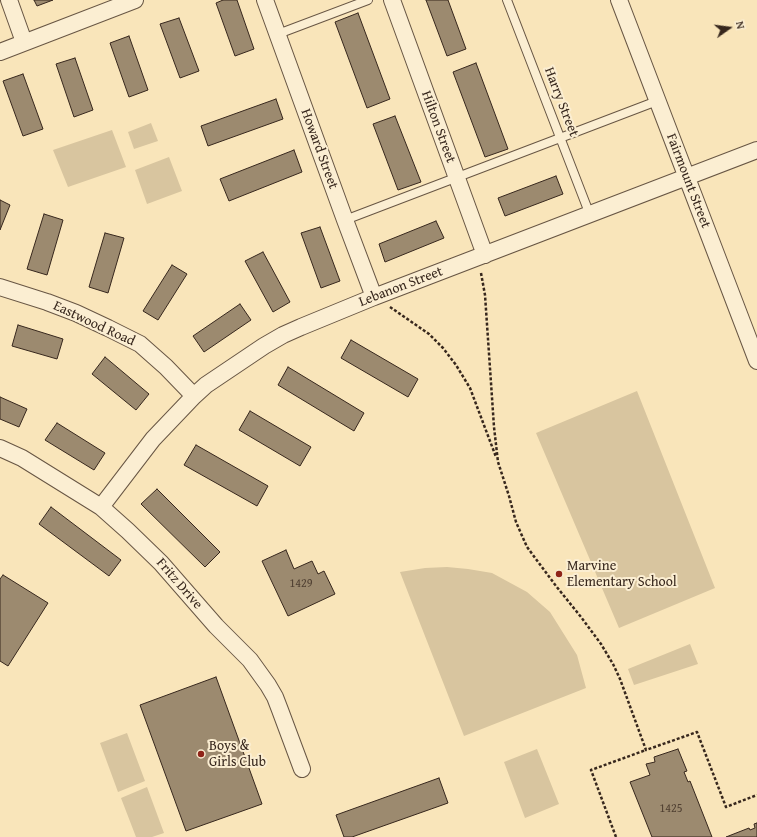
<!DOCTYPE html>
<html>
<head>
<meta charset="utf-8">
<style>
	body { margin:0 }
	#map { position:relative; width:757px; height:837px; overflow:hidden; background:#f9e5ba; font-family:"Gentium Book Plus",serif }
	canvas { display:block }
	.north { position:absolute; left:709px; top:8px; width:40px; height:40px; -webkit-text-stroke:3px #fbeed2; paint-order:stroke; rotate:76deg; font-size:11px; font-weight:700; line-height:16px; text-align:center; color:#37271d }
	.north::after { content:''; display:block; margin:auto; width:14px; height:18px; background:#37271d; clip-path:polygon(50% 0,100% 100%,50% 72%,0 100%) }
</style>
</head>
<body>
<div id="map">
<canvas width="757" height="837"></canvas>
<div class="north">N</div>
</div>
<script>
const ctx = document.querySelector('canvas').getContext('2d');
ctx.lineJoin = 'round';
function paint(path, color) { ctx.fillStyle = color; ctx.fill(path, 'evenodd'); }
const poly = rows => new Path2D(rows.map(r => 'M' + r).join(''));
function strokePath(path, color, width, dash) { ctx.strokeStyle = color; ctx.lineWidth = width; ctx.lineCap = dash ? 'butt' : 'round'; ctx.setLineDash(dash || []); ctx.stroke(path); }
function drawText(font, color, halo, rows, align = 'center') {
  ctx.font = font + ' "Gentium Book Plus",serif'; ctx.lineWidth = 4; ctx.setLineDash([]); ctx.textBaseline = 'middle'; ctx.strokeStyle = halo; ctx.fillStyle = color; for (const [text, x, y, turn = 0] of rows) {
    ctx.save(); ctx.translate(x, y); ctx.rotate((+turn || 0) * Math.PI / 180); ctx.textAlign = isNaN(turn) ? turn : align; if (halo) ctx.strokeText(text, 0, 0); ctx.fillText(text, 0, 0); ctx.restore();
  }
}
const green = poly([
	[151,123,158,141,134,149,128,132],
	[112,130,126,167,68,187,53,150],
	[169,157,182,191,147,204,135,170],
	[637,391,715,588,619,628,536,433],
	[447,567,468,569,492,573,527,592,550,612,577,655,586,688,464,736,400,572,425,568],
	[690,644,698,664,634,685,628,669],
	[127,733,145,781,118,792,100,743],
	[537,749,559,804,525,818,504,762],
	[147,787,164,833,152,837,136,837,121,798]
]);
const building = poly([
	[34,0,53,0,37,6,34,0],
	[223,0,237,0,254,49,235,56,216,3,223,0],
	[426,0,448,0,466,49,447,56,426,0],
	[358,13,390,99,367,108,335,22,358,13],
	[179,18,199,71,180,78,160,24,179,18],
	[129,36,148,90,129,97,110,43,129,36],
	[75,58,93,110,74,117,56,64,75,58],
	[476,63,508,149,485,157,453,72,476,63],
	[23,74,43,129,23,136,3,81,23,74],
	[276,99,283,119,208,146,201,126,276,99],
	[395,116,421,182,398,190,373,124,395,116],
	[294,150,302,172,229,201,220,179,294,150],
	[556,176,563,194,505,216,498,198,556,176],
	[0,200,10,205,0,230,0,200],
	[44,214,63,220,47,275,27,269,44,214],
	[436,221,444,238,385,262,379,244,436,221],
	[320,227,340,281,321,288,301,233,320,227],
	[105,233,124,238,108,293,89,287,105,233],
	[263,252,290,302,273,312,245,261,263,252],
	[172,265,187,274,158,320,143,311,172,265],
	[240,304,251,320,204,352,193,336,240,304],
	[18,325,63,339,57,359,12,346,18,325],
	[351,340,418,379,408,397,341,358,351,340],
	[105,357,149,394,136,410,92,374,105,357],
	[288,367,364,413,354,431,278,385,288,367],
	[0,397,27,409,19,427,0,419,0,397],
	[250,411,311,447,300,466,239,430,250,411],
	[57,423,105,453,94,470,45,440,57,423],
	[196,445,268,486,257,506,184,465,196,445],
	[157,489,220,552,205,567,141,504,157,489],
	[51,507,121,560,109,576,39,524,51,507],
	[286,550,294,569,312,561,318,574,324,571,335,594,288,616,262,561,286,550],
	[3,575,48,603,8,666,0,661,0,579,3,575],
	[216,677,262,804,186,831,140,705,216,677],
	[678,749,687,771,684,772,688,782,690,781,712,837,652,837,630,782,650,775,646,764,655,762,654,757,678,749],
	[439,778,448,803,352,837,344,837,336,815,439,778],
	[757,823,757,837,726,837,749,828,750,830,755,828,754,824,757,823]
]);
const path = poly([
	[481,273,485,295,494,427,498,462,509,496,516,522,527,547,556,586,581,617,601,644,613,664,620,679,646,750,697,732,726,807,757,795],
	[390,307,429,334,443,348,456,365,470,388,496,457],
	[616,837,591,770,646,750]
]);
const service = poly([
	[507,0,590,215],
	[278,34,368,0],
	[345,220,657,101]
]);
const minor = poly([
	[9,0,24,42],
	[265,0,345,220,374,297],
	[392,0,485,255],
	[619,0,757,361],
	[0,52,135,0],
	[0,287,47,302,76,313,108,328,140,344,166,367,194,396],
	[0,448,22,458,101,507,128,531,161,563,216,626,250,660,268,685,275,697,280,710,302,769],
	[101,507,153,439,194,396,206,385,264,346,283,335,301,327,374,297,757,150]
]);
const markers = [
	[559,574,4,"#8f2418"],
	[201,754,4,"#8f2418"]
];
const numberNames = [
	["1429",301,584],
	["1425",671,809]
];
const streetNames = [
	["Harry Street",561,102,69],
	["Hilton Street",438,127,70],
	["Howard Street",319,149,70],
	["Fairmount Street",688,181,69],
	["Lebanon Street",401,287,-21],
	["Eastwood Road",94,324,25],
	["Fritz Drive",179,584,49]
];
const poiNames = [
	["Marvine",567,566],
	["Elementary School",567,582],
	["Boys &",209,746],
	["Girls Club",209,762]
];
paint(green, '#d8c59f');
paint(building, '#9c8a6f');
strokePath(building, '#37271d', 1);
strokePath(service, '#685644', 10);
strokePath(minor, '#685644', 18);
strokePath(path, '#37271d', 2.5, [3, 2]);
strokePath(service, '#fbeed2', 8);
strokePath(minor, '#fbeed2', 16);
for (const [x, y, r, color] of markers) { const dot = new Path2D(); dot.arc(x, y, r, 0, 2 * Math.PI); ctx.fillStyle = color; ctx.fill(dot); strokePath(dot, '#fbeed2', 1.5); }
drawText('12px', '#504032', null, numberNames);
drawText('14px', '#37271d', '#fbeed2', streetNames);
drawText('14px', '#37271d', '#fbeed2', poiNames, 'left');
</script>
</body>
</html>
